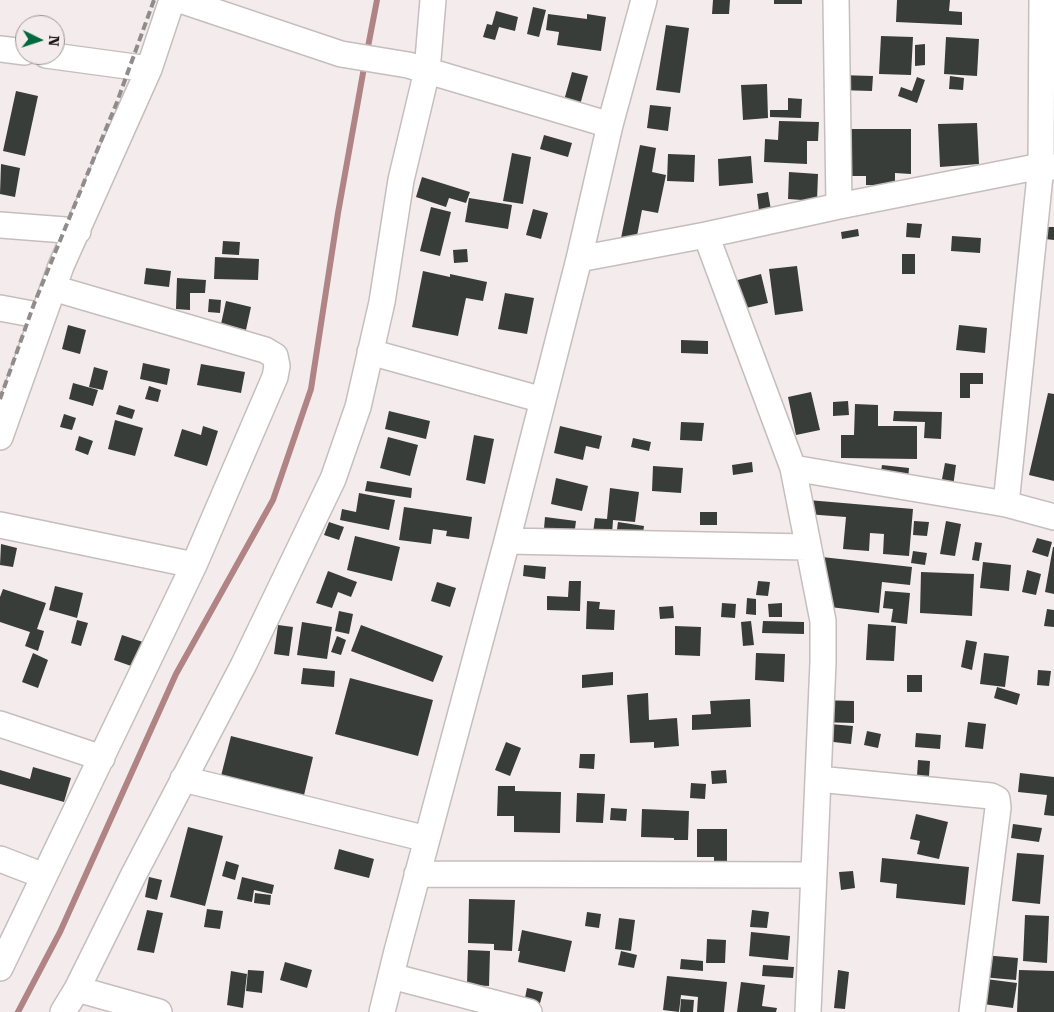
<!DOCTYPE html>
<html>
<head>
<meta charset="utf-8">
<style>
	body { margin:0 }
	#map { position:relative; width:1054px; height:1012px; overflow:hidden; background:#f4ecec; font-family:"Roboto Serif",serif }
	canvas { display:block }
	.north { position:absolute; left:15px; top:15px; width:50px; height:50px; box-sizing:border-box; background:#f4ecec; border:1px solid #9c9696; border-radius:50%; rotate:94deg; font-size:14px; font-weight:700; line-height:20px; text-align:center; color:#181516 }
	.north::after { content:''; display:block; margin:auto; width:18px; height:22px; background:#01693f; clip-path:polygon(50% 0,100% 100%,50% 72%,0 100%) }
</style>
</head>
<body>
<div id="map">
<canvas width="1054" height="1012"></canvas>
<div class="north">N</div>
</div>
<script>
const ctx = document.querySelector('canvas').getContext('2d');
ctx.lineJoin = 'round';
const poly = rows => new Path2D(rows.map(r => 'M' + r).join(''));
function strokePath(path, color, width, dash) { ctx.strokeStyle = color; ctx.lineWidth = width; ctx.lineCap = dash ? 'butt' : 'round'; ctx.setLineDash(dash || []); ctx.stroke(path); }
function paint(path, color) { ctx.fillStyle = color; ctx.fill(path, 'evenodd'); }
const stream = poly([
	[367,52,377,0],
	[18,1012,60,932,176,674,273,500,311,389,338,213,365,62]
]);
const building = poly([
	[713,0,730,0,729,14,712,14],
	[774,0,802,0,802,4,774,4],
	[897,0,950,0,949,11,962,12,962,25,896,22],
	[533,7,546,10,539,37,527,34],
	[496,11,518,17,515,31,499,27,495,40,483,37,487,24,492,25],
	[548,14,587,19,587,14,606,17,601,51,557,45,559,32,546,30],
	[666,25,689,28,680,93,656,90],
	[881,36,913,37,911,75,879,74],
	[946,37,979,39,977,76,944,74],
	[925,44,925,65,915,66,915,45],
	[572,72,588,76,577,116,561,111],
	[839,75,873,76,872,91,838,90],
	[950,76,964,78,963,90,949,89],
	[917,77,925,80,917,103,898,96,901,87,912,91],
	[767,84,768,118,743,120,741,85],
	[16,91,38,96,25,156,3,151],
	[788,98,802,99,801,118,770,117,770,110,788,110],
	[650,105,671,107,668,131,647,128],
	[779,121,819,122,818,141,807,141,807,164,764,162,765,139,778,140],
	[977,123,979,164,940,167,938,124],
	[846,129,911,129,911,174,895,173,895,186,866,185,866,176,846,176],
	[544,135,572,143,568,157,540,149],
	[640,145,656,148,652,172,666,175,658,213,642,210,635,246,620,243],
	[512,153,531,157,523,204,503,201],
	[668,154,695,155,694,182,667,181],
	[751,156,753,183,719,186,718,159],
	[1,164,20,168,15,197,0,194],
	[789,172,818,174,817,201,788,199],
	[422,177,470,192,466,203,449,198,446,207,416,197],
	[768,192,771,210,759,211,757,194],
	[469,198,512,205,508,229,465,222],
	[431,207,451,212,440,256,420,251],
	[533,209,548,213,541,239,526,235],
	[907,223,922,224,920,238,906,237],
	[1045,227,1054,227,1054,240,1045,239],
	[858,229,859,236,842,239,841,232],
	[952,236,981,238,980,253,951,251],
	[223,241,240,242,239,255,222,254],
	[467,249,468,262,454,263,453,250],
	[902,254,915,254,915,274,902,274],
	[215,257,259,259,258,280,214,279],
	[797,266,803,311,775,315,769,269],
	[146,268,171,271,169,287,144,284],
	[423,271,450,277,450,274,487,282,483,301,466,298,458,336,412,327],
	[761,274,768,303,733,311,726,283],
	[177,278,206,280,205,293,190,293,190,310,176,309],
	[505,293,534,298,527,334,498,329],
	[209,299,221,300,220,313,208,312],
	[226,301,251,307,246,330,221,324],
	[68,325,86,330,80,354,62,349],
	[959,325,987,328,985,353,956,350],
	[681,340,708,341,708,354,681,353],
	[143,363,170,369,167,385,140,379],
	[201,364,245,372,241,393,197,385],
	[94,367,108,371,103,390,89,387],
	[960,373,983,373,983,384,970,384,970,398,960,398],
	[73,383,98,390,93,406,69,399],
	[149,386,161,390,158,402,145,399],
	[811,392,820,430,796,435,788,397],
	[1048,393,1054,394,1054,481,1029,475],
	[848,401,849,415,833,416,833,402],
	[855,404,878,405,878,426,917,426,917,459,841,458,841,435,854,435],
	[119,405,135,410,132,419,116,414],
	[389,411,430,421,426,439,385,429],
	[894,411,942,412,941,439,924,438,925,422,893,421],
	[64,414,76,418,72,430,60,427],
	[115,420,143,428,135,456,108,449],
	[681,422,704,423,702,441,680,440],
	[203,426,218,431,207,466,174,456,182,429,201,435],
	[560,426,602,436,599,449,586,446,583,460,554,453],
	[474,435,494,439,485,484,466,480],
	[79,436,93,441,88,455,75,450],
	[388,437,418,445,410,476,380,468],
	[633,438,651,442,649,451,631,447],
	[752,462,753,472,733,475,732,465],
	[945,463,956,465,953,487,939,495],
	[882,465,909,468,908,480,880,478],
	[653,466,683,468,681,493,652,491],
	[556,478,588,486,582,511,551,504],
	[367,481,412,488,411,498,365,491],
	[610,488,639,492,635,522,613,520,612,535,593,533,595,518,607,519],
	[359,493,395,500,389,530,340,520,342,509,356,512],
	[808,500,913,509,909,556,883,554,884,534,870,533,869,551,843,549,846,517,806,514],
	[404,507,472,517,469,539,446,536,447,531,433,529,431,544,399,540],
	[700,512,717,512,717,525,700,525],
	[545,517,576,521,573,544,543,540],
	[914,521,929,522,927,536,913,535],
	[946,521,961,524,955,556,940,554],
	[329,522,344,527,339,540,324,535],
	[618,522,644,526,641,548,615,544],
	[355,536,400,547,392,581,347,570],
	[1037,538,1052,542,1048,557,1032,552],
	[975,542,982,543,979,561,972,560],
	[1,544,17,548,13,567,0,565],
	[1053,547,1054,547,1054,594,1045,592],
	[913,551,927,553,925,565,911,563],
	[822,557,912,567,910,585,882,582,879,613,822,606],
	[983,562,1011,565,1009,591,980,588],
	[524,565,546,567,545,579,523,576],
	[1027,570,1041,574,1036,595,1022,592],
	[328,571,357,582,351,597,338,592,332,608,316,603],
	[921,572,974,574,972,616,920,613],
	[569,581,581,581,580,611,547,610,547,596,568,597],
	[758,581,770,582,768,596,756,595],
	[437,582,456,588,450,607,431,601],
	[55,586,83,593,77,618,49,610],
	[3,589,46,603,37,629,44,631,38,651,25,646,30,632,0,622,0,597],
	[885,591,910,593,907,624,891,622,893,609,883,608],
	[747,598,756,599,756,615,746,614],
	[587,601,600,602,599,609,615,610,614,630,586,629],
	[722,603,736,604,735,618,721,617],
	[782,603,782,617,769,617,768,604],
	[673,606,674,618,660,619,659,607],
	[1047,609,1054,610,1054,627,1044,626],
	[339,611,353,614,349,634,335,631],
	[77,620,88,623,81,646,71,643],
	[751,621,754,645,743,646,741,622],
	[763,621,804,622,804,634,762,633],
	[302,622,332,627,327,659,297,655],
	[868,624,896,626,894,661,866,660],
	[278,625,293,627,289,656,274,654],
	[361,625,443,656,433,682,351,651],
	[675,626,701,627,700,656,675,655],
	[122,635,143,642,134,667,114,660],
	[337,636,346,640,341,655,331,652],
	[966,640,977,642,972,670,961,667],
	[33,653,48,660,38,688,22,682],
	[756,653,785,654,784,682,755,680],
	[984,653,1009,656,1005,687,980,684],
	[303,668,335,671,334,687,301,684],
	[1038,670,1051,671,1049,686,1037,685],
	[613,672,613,685,582,688,582,675],
	[907,675,922,675,922,692,907,692],
	[350,678,433,700,418,756,335,734],
	[997,687,1020,694,1017,705,994,698],
	[648,693,649,720,677,718,679,746,654,748,654,742,630,743,627,695],
	[750,699,751,727,692,730,692,715,711,714,710,701],
	[819,700,854,701,854,723,819,722],
	[968,722,986,724,983,749,965,747],
	[818,723,853,726,851,744,816,740],
	[867,731,881,734,878,748,864,745],
	[916,733,941,735,940,749,915,747],
	[231,736,313,757,301,808,218,788],
	[506,742,521,748,510,776,495,770],
	[580,754,595,754,594,769,579,768],
	[918,760,930,761,929,776,917,776],
	[33,767,71,778,64,802,0,784,0,770,30,779],
	[726,770,727,783,712,784,711,771],
	[1020,773,1054,777,1054,816,1044,815,1047,795,1018,792],
	[691,783,706,784,705,799,690,798],
	[498,786,515,786,515,791,561,792,560,833,514,832,514,816,497,816],
	[577,793,605,794,603,823,576,822],
	[611,808,627,809,626,821,610,820],
	[642,809,689,811,688,840,674,840,674,838,641,837],
	[916,814,948,822,939,859,917,854,920,841,910,839],
	[1013,824,1042,828,1039,842,1011,838],
	[188,827,223,836,205,906,170,897],
	[697,829,727,829,727,874,714,874,714,857,697,857],
	[339,849,374,859,369,878,334,869],
	[1017,853,1044,855,1040,904,1012,901],
	[882,858,969,867,965,905,896,898,897,884,880,882],
	[226,861,239,865,235,880,222,876],
	[853,871,855,888,841,890,839,872],
	[149,877,162,880,157,900,145,897],
	[242,877,274,885,272,894,254,890,252,902,237,899],
	[255,893,271,895,270,905,254,903],
	[469,899,515,900,512,951,494,950,494,944,468,943],
	[207,909,223,911,220,929,204,927],
	[147,910,163,913,154,953,137,950],
	[752,910,769,912,767,928,750,927],
	[587,912,601,914,599,928,585,926],
	[1025,915,1049,916,1047,963,1023,961],
	[619,918,635,920,631,951,615,949],
	[522,930,572,941,565,972,518,962,520,951,518,951],
	[751,932,790,936,788,960,749,956],
	[707,939,726,940,725,963,706,963],
	[468,950,490,951,489,986,467,985],
	[621,951,637,955,634,968,618,965],
	[983,955,1018,958,1016,980,981,977],
	[681,959,703,961,703,971,680,969],
	[285,962,312,970,307,988,280,980],
	[763,965,794,967,793,978,762,976],
	[248,970,264,971,262,993,246,991],
	[838,970,849,972,845,1009,834,1008],
	[1019,970,1054,971,1054,1012,1017,1012],
	[231,971,247,974,243,1008,227,1005],
	[667,976,727,982,724,1012,697,1012,698,997,681,995,679,1012,663,1010],
	[986,979,1017,983,1013,1008,983,1004],
	[741,982,765,985,762,1006,777,1008,776,1012,737,1012],
	[527,988,543,992,539,1007,524,1003],
	[681,999,694,1000,693,1012,680,1012]
]);
const minor = poly([
	[180,0,341,54,408,65,610,125],
	[836,0,839,206],
	[0,49,25,52],
	[46,55,149,69],
	[0,225,78,231],
	[706,235,793,468,823,621,823,662,808,1012],
	[579,259,706,235,839,206,1041,166,1054,167],
	[0,308,43,316],
	[370,352,543,400],
	[0,437,61,266,149,69,172,0],
	[793,468,1006,504,1054,517],
	[1006,504,1041,166,1042,0],
	[0,525,194,565],
	[507,541,807,547],
	[0,724,102,758],
	[183,779,427,839],
	[818,779,991,796,997,799,998,808,972,1012],
	[0,859,44,876],
	[417,874,812,875],
	[0,968,194,565,275,377,277,366,275,356,265,350,53,288],
	[391,976,529,1012],
	[77,989,159,1012],
	[63,1012,77,989,134,874,243,666,333,479,358,407,382,302,401,180,427,71,433,0],
	[382,1012,397,951,507,541,579,259,610,125,644,0]
]);
const rail = poly([
	[0,399,34,304,117,102,154,0]
]);
strokePath(stream, '#b08485', 6);
paint(building, '#383d39');
strokePath(minor, '#c6bebe', 28);
strokePath(minor, '#fff', 25);
strokePath(rail, '#918b8c', 4, [8, 4]);
</script>
</body>
</html>
